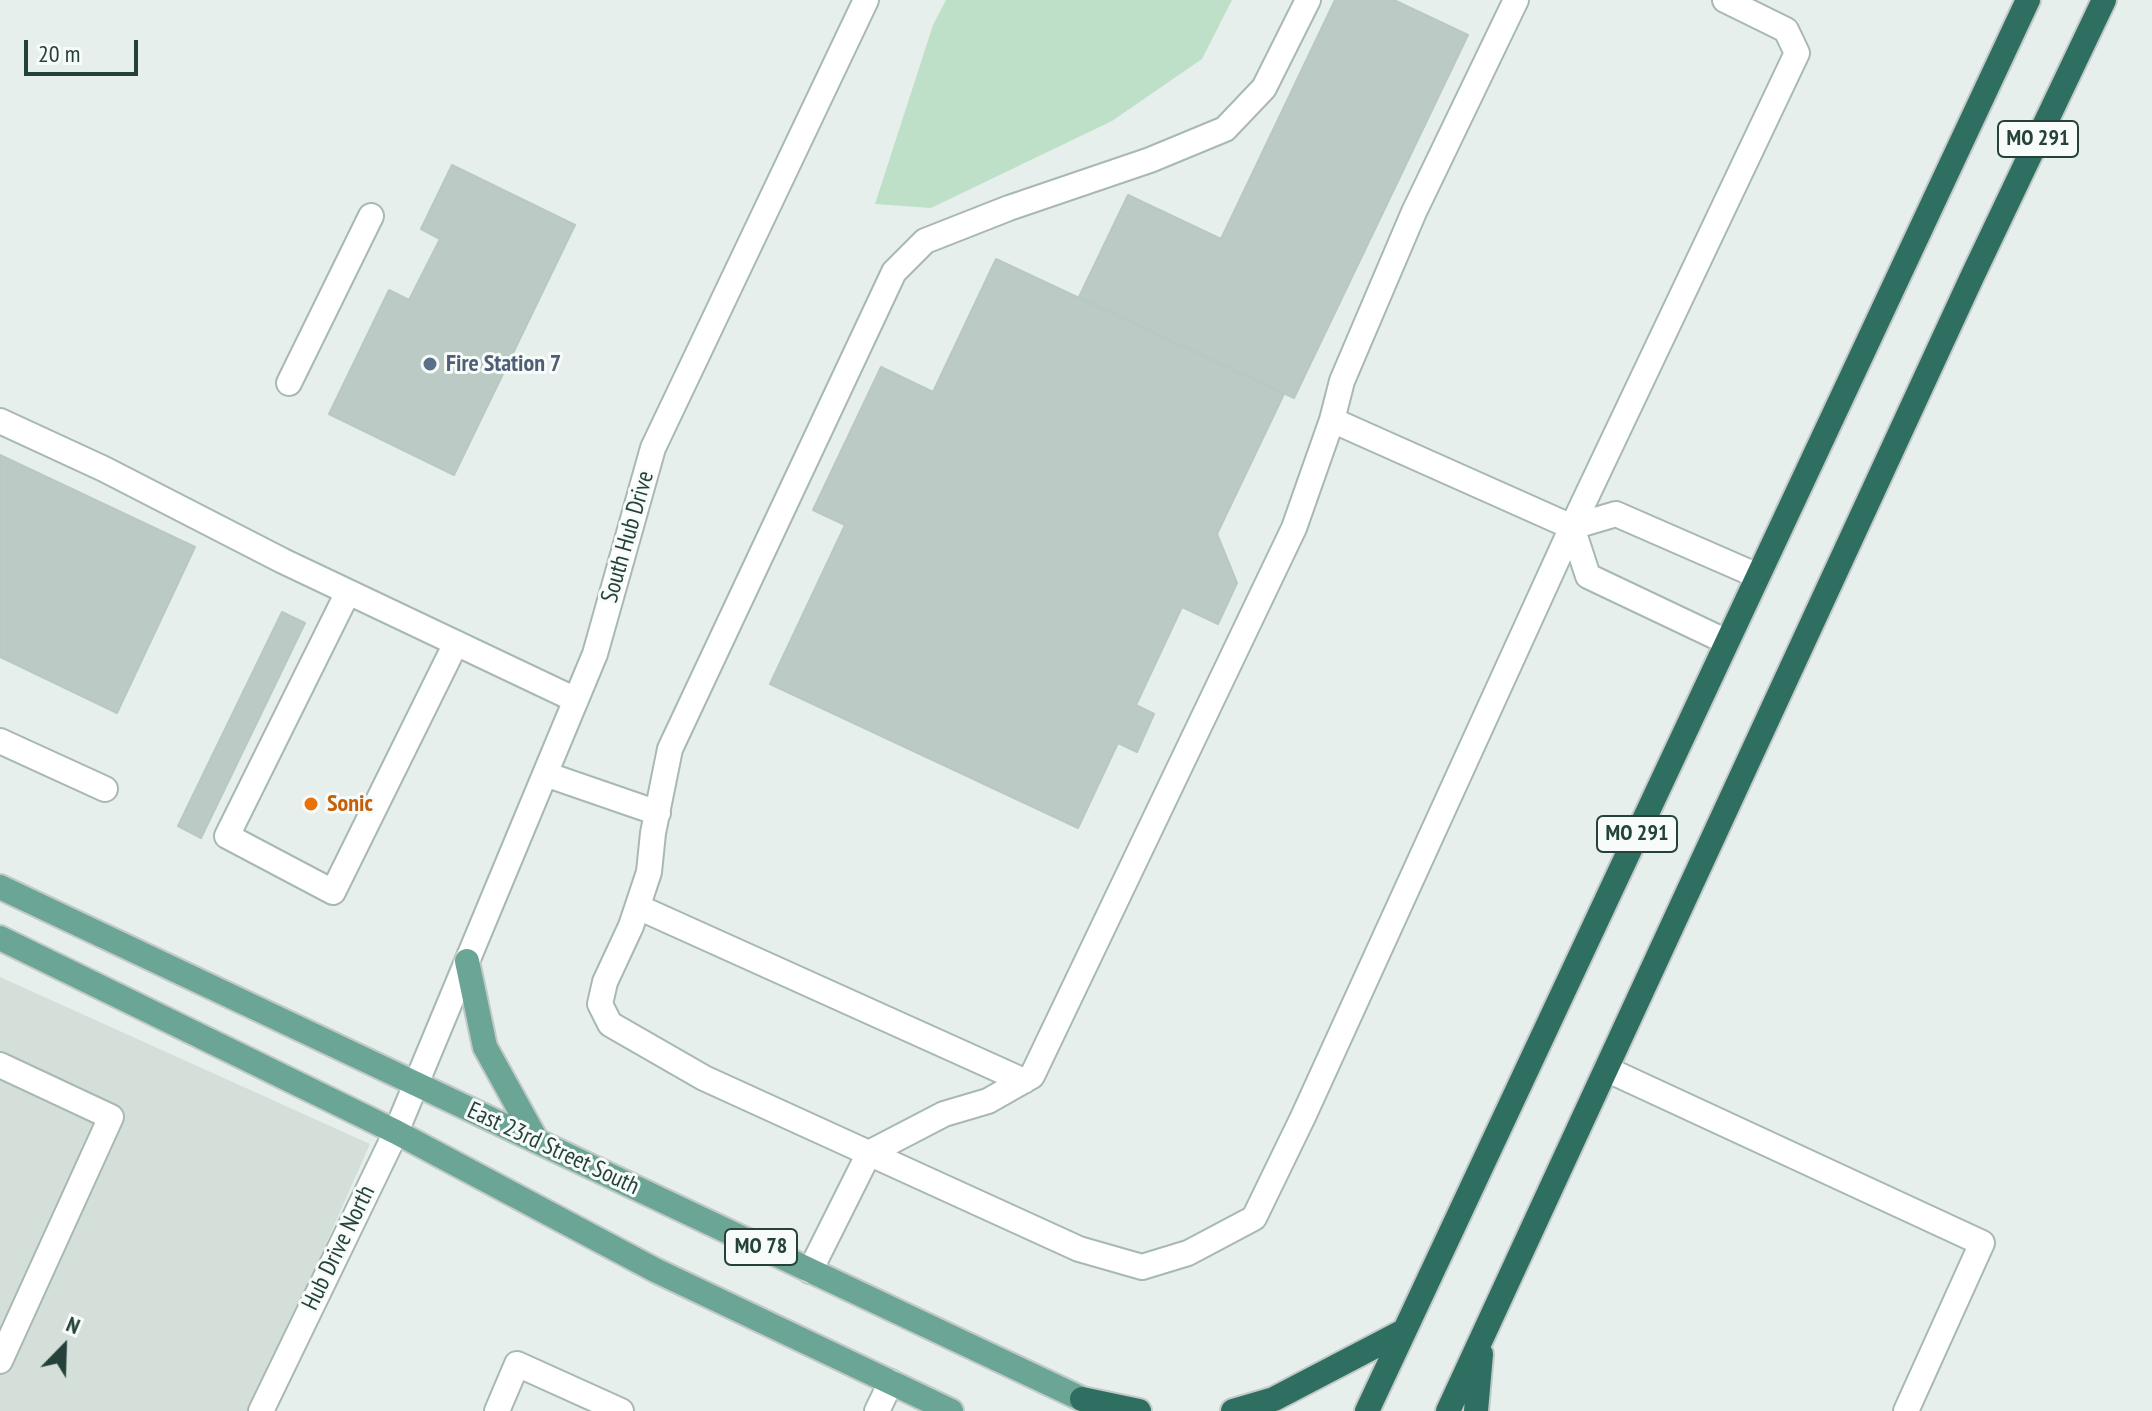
<!DOCTYPE html>
<html>
<head>
<meta charset="utf-8">
<style>
	body { margin:0 }
	#map { position:relative; width:2152px; height:1411px; overflow:hidden; background:#e6efeb; font-family:"PT Sans Narrow",sans-serif }
	canvas { display:block }
	.north { position:absolute; left:24px; top:1307px; width:80px; height:80px; -webkit-text-stroke:6px #f7fbf9; paint-order:stroke; rotate:23deg; font-size:22px; font-weight:700; line-height:32px; text-align:center; color:#24423a }
	.north::after { content:''; display:block; margin:auto; width:28px; height:36px; background:#24423a; clip-path:polygon(50% 0,100% 100%,50% 72%,0 100%) }
	.scale { position:absolute; left:24px; top:40px; width:114px; height:36px; box-sizing:border-box; border:4px solid #24423a; border-top:0; padding-left:10px; font-size:24px; line-height:28px; white-space:nowrap; color:#24423a; -webkit-text-stroke:6px #f7fbf9; paint-order:stroke }
</style>
</head>
<body>
<div id="map">
<canvas width="2152" height="1411"></canvas>
<div class="north">N</div>
<div class="scale">20 m</div>
</div>
<script>
const ctx = document.querySelector('canvas').getContext('2d');
ctx.lineJoin = 'round';
function paint(path, color) { ctx.fillStyle = color; ctx.fill(path, 'evenodd'); }
const poly = rows => new Path2D(rows.map(r => 'M' + r).join(''));
function strokePath(path, color, width, dash) { ctx.strokeStyle = color; ctx.lineWidth = width; ctx.lineCap = dash ? 'butt' : 'round'; ctx.setLineDash(dash || []); ctx.stroke(path); }
function drawText(font, color, halo, rows, align = 'center') {
  ctx.font = font + ' "PT Sans Narrow",sans-serif'; ctx.lineWidth = 6; ctx.setLineDash([]); ctx.textBaseline = 'middle'; ctx.strokeStyle = halo; ctx.fillStyle = color; for (const [text, x, y, turn = 0] of rows) {
    ctx.save(); ctx.translate(x, y); ctx.rotate((+turn || 0) * Math.PI / 180); ctx.textAlign = isNaN(turn) ? turn : align; if (halo) ctx.strokeText(text, 0, 0); ctx.fillText(text, 0, 0); ctx.restore();
  }
}
const built = poly([
	[0,977,370,1144,252,1411,0,1411]
]);
const green = poly([
	[946,0,1232,0,1202,59,1112,121,931,208,875,204,933,25]
]);
const building = poly([
	[1335,0,1394,0,1468,35,1294,398,1079,297,1128,195,1221,239,1335,0],
	[452,165,575,225,454,475,329,414,389,290,409,300,440,239,421,229,452,165],
	[996,259,1284,394,1217,534,1237,583,1218,624,1182,607,1136,705,1154,714,1137,752,1118,743,1078,828,770,684,845,525,813,510,881,367,933,392,996,259],
	[0,455,195,547,117,713,0,657,0,455],
	[282,612,305,623,201,838,178,826,282,612]
]);
const minor = poly([
	[1308,0,1264,88,1225,129,1150,160,1009,208,925,241,894,272,670,749,653,833,649,872,631,926,605,982,600,1004,610,1024,704,1078,1079,1249,1142,1267,1188,1253,1254,1218,1303,1117,1572,527,1797,53,1786,30,1725,0],
	[1516,0,1414,212,1342,381,1332,420,1572,527],
	[289,383,371,216],
	[0,421,104,469,283,561,576,700],
	[348,592,227,836,333,892,456,643],
	[1727,642,1588,576,1572,527,1616,514,1758,576],
	[0,741,105,789],
	[545,774,658,813],
	[638,907,1024,1081],
	[0,1065,111,1117,0,1361],
	[1606,1069,1982,1243,1906,1411],
	[810,1271,869,1153,944,1114,988,1101,1032,1076,1294,528,1332,420],
	[261,1411,396,1132,595,654,653,448,866,0],
	[497,1411,517,1364,621,1411],
	[877,1411,891,1382]
]);
const major = poly([
	[0,887,1101,1408],
	[0,938,396,1132,655,1270,951,1411],
	[467,961,485,1047,537,1141]
]);
const highway = poly([
	[1082,1399,1139,1411],
	[1233,1411,1274,1399,1404,1331],
	[1367,1411,2028,0],
	[1448,1411,1972,277,2104,0],
	[1476,1411,1481,1354]
]);
const markers = [
	[430,364,8,"#5c6f8a"],
	[311,804,8,"#e8710a"]
];
const shields = [
	[2038,139,80],
	[1637,834,80],
	[761,1247,72]
];
const shieldNames = [
	["MO 291",2038,139],
	["MO 291",1637,834],
	["MO 78",761,1247]
];
const serviceNames = [
	["Fire Station 7",446,364]
];
const streetNames = [
	["South Hub Drive",628,537,-74],
	["East 23rd Street South",553,1149,25],
	["Hub Drive North",339,1248,-64]
];
const foodNames = [
	["Sonic",327,804]
];
paint(built, '#d4dfda');
paint(green, '#bfe0c8');
paint(building, '#bbcac4');
strokePath(building, '#b8c9c2', 2);
strokePath(minor, '#a8b8b2', 28);
strokePath(major, '#c2cac8', 28);
strokePath(highway, '#c2cac8', 28);
strokePath(minor, '#fff', 24);
strokePath(major, '#6aa596', 24);
strokePath(highway, '#2f6f62', 24);
for (const [x, y, r, color] of markers) { const dot = new Path2D(); dot.arc(x, y, r, 0, 2 * Math.PI); ctx.fillStyle = color; ctx.fill(dot); strokePath(dot, '#f7fbf9', 3); }
for (const [x, y, w] of shields) { const box = new Path2D(); box.roundRect(x - w / 2, y - 18, w, 36, 6); ctx.fillStyle = '#f7fbf9'; ctx.fill(box); strokePath(box, '#24423a', 2); }
drawText('bold 22px', '#24423a', null, shieldNames);
drawText('bold 24px', '#4e5e75', '#f7fbf9', serviceNames, 'left');
drawText('24px', '#24423a', '#f7fbf9', streetNames);
drawText('bold 24px', '#c56008', '#f7fbf9', foodNames, 'left');
</script>
</body>
</html>
